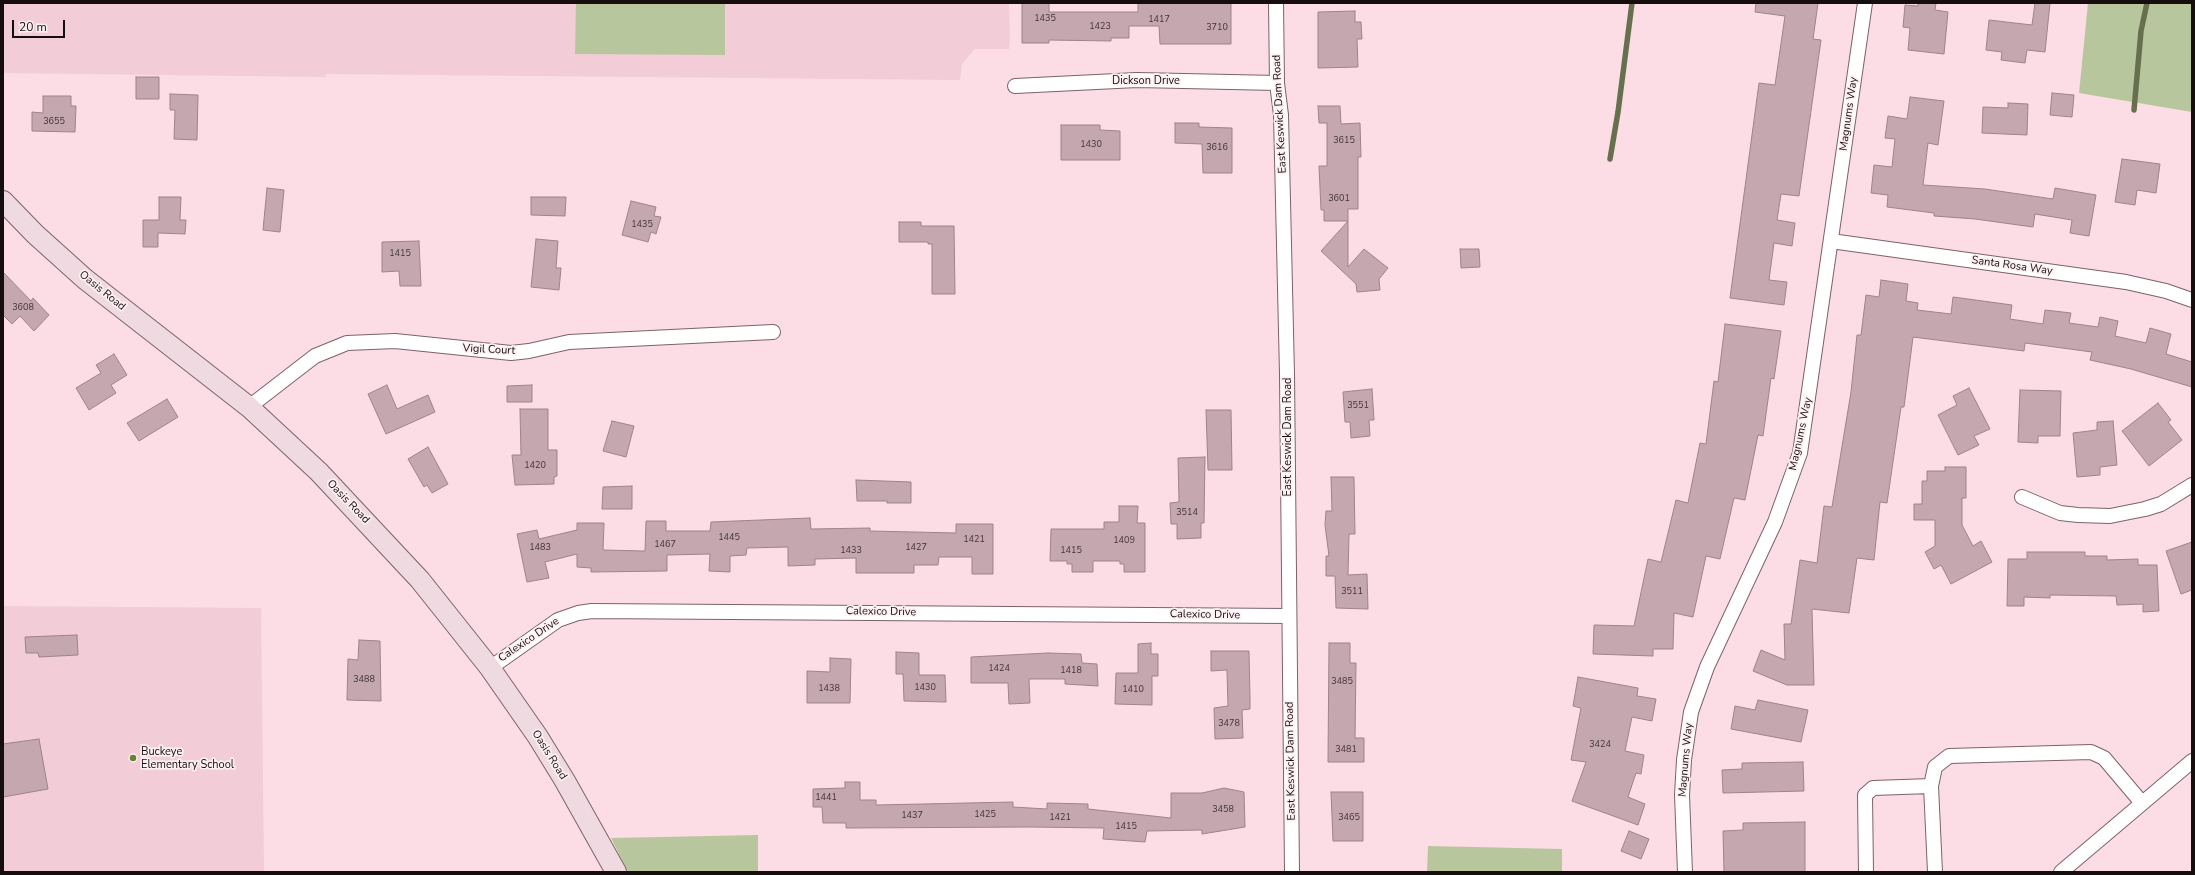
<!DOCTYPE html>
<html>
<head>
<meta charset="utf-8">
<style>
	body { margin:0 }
	#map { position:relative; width:2195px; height:875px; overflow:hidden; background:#fcdde5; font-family:"Nunito Sans",sans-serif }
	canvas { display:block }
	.frame { position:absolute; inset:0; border:4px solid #160d0f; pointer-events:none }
	.scale { position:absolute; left:12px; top:20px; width:53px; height:18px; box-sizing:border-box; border:2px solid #160d0f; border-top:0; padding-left:5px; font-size:12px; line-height:14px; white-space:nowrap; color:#160d0f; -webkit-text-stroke:3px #fdf0f3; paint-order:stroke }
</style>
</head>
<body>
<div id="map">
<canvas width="2195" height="875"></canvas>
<div class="frame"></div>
<div class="scale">20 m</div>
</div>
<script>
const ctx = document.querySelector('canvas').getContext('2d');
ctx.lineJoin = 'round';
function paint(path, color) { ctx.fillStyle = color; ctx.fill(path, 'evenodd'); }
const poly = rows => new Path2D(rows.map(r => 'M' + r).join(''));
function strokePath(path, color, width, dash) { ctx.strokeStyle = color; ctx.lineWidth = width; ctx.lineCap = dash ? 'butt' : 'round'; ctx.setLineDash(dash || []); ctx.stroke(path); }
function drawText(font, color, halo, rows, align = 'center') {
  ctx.font = font + ' "Nunito Sans",sans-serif'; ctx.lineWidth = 3.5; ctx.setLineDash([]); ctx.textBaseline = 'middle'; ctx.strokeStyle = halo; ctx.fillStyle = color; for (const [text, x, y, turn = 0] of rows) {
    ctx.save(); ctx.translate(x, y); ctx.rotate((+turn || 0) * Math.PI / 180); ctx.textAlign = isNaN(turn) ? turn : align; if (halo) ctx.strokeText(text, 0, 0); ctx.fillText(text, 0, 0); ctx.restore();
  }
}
const built = poly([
	[3,3,1009,3,1010,40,1009,49,975,49,962,64,960,80,326,74,326,77,3,73],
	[3,606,261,608,264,872,3,872]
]);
const green = poly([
	[576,3,725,3,725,55,575,54],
	[2088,3,2192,3,2192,112,2079,93],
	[758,835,758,872,628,872,611,838],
	[1428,846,1562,849,1562,872,1427,872]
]);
const stream = poly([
	[2134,110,2141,31,2147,3],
	[1610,159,1618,112,1632,3]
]);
const building = poly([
	[1022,3,1049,3,1049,12,1138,12,1138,3,1231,3,1231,44,1160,44,1159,26,1129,26,1129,38,1111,38,1111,41,1049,40,1049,43,1022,43,1022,3],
	[1756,3,1818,3,1813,39,1821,40,1799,196,1781,194,1777,220,1795,223,1792,246,1774,243,1769,280,1787,282,1784,305,1730,298,1759,83,1775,85,1785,16,1755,12,1756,3],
	[1918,3,1936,3,1935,10,1948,12,1944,54,1908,50,1910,28,1903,27,1905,5,1918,6,1918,3],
	[2035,3,2050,3,2045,52,2027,50,2025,63,2001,60,2002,52,1986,50,1989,20,2032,25,2035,3],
	[1355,11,1355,22,1361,22,1362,39,1357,39,1358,67,1318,68,1318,12,1355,11],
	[136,77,159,77,159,99,136,99,136,77],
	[2052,93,2074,95,2072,117,2050,115,2052,93],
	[170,94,198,95,197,140,174,139,175,110,170,110,170,94],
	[43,96,71,96,71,106,76,106,75,132,32,131,32,112,43,113,43,96],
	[1910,97,1944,101,1938,145,1928,143,1923,185,1985,189,2053,199,2055,188,2096,195,2089,236,2070,233,2072,220,2035,214,2033,227,1975,219,1934,216,1934,213,1887,207,1888,195,1871,193,1874,165,1892,167,1895,139,1885,138,1888,116,1907,119,1910,97],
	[2008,103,2028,104,2027,135,1982,133,1983,107,2008,108,2008,103],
	[1318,106,1340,106,1341,124,1360,123,1361,157,1358,157,1358,209,1348,209,1348,267,1364,249,1388,268,1379,279,1380,290,1357,292,1356,284,1321,251,1348,221,1324,221,1324,210,1321,210,1319,166,1327,166,1327,123,1319,123,1318,106],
	[1175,123,1199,123,1199,127,1232,128,1232,173,1203,173,1202,144,1175,143,1175,123],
	[1061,125,1100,125,1100,130,1120,131,1120,160,1061,160,1061,125],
	[2122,159,2160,164,2156,193,2137,190,2135,205,2115,202,2122,159],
	[267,188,284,190,280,232,263,230,267,188],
	[159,197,181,197,180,220,186,220,185,234,158,233,158,247,143,247,143,220,159,220,159,197],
	[531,197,566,197,565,216,531,215,531,197],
	[631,201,656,207,654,216,661,217,656,234,651,232,648,242,622,235,631,201],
	[899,222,921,222,921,226,954,226,955,294,932,294,932,244,928,244,928,242,899,242,899,222],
	[536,239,558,241,556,268,561,268,559,290,531,287,536,239],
	[419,241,421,286,400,286,399,271,382,272,382,242,419,241],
	[1460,249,1479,249,1480,267,1461,268,1460,249],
	[3,272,31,301,33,298,49,315,34,331,20,316,12,324,3,315,3,272],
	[1881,280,1908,284,1906,301,1918,303,1917,310,1951,314,1953,297,2012,305,2010,319,2043,324,2045,310,2071,313,2069,323,2098,327,2100,317,2118,321,2115,336,2146,343,2150,328,2171,334,2166,354,2192,362,2192,387,2131,369,2090,360,2092,352,2025,343,2024,351,1913,337,1904,407,1901,407,1887,503,1880,502,1874,560,1857,558,1849,613,1812,609,1814,685,1787,685,1753,671,1761,650,1785,660,1784,624,1791,624,1800,560,1817,563,1824,506,1832,507,1851,392,1857,335,1861,335,1866,295,1879,297,1881,280],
	[1725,324,1781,331,1774,379,1771,378,1763,436,1758,435,1745,500,1734,498,1720,559,1706,556,1693,617,1674,613,1673,649,1653,649,1653,656,1593,654,1594,625,1634,626,1648,559,1661,562,1676,500,1688,503,1700,443,1706,444,1714,381,1718,382,1725,324],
	[114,354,127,375,111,385,116,393,89,410,76,388,101,373,96,365,114,354],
	[387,385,397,409,428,395,435,412,386,434,368,394,387,385],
	[532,385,532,402,507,402,507,386,532,385],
	[1969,388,1990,429,1974,436,1979,445,1958,455,1938,415,1957,405,1953,396,1969,388],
	[1372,389,1374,420,1369,420,1370,436,1351,438,1350,422,1345,422,1343,392,1372,389],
	[2020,390,2061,391,2060,436,2038,436,2038,443,2018,442,2020,390],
	[167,399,178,417,139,441,127,423,167,399],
	[2158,403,2171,420,2168,422,2182,440,2149,466,2122,431,2158,403],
	[520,409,548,409,548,450,557,450,557,476,554,477,554,484,515,485,512,455,521,455,520,409],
	[1206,410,1231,410,1232,470,1208,470,1206,410],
	[612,421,634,426,626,457,603,451,612,421],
	[2113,421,2117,465,2100,467,2100,475,2077,477,2073,433,2097,430,2097,422,2113,421],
	[428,447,448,484,432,493,427,485,424,487,408,459,428,447],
	[1205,457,1204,523,1201,523,1201,538,1177,539,1177,524,1171,524,1170,503,1179,502,1178,458,1205,457],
	[1945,467,1966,467,1966,498,1962,498,1962,525,1973,546,1981,541,1992,562,1951,584,1941,565,1934,569,1925,552,1935,546,1935,520,1914,520,1914,504,1922,504,1922,481,1927,481,1927,471,1945,471,1945,467],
	[1331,477,1354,477,1355,534,1349,534,1348,575,1367,574,1368,609,1336,608,1335,576,1326,576,1326,556,1329,556,1325,525,1326,511,1332,511,1331,477],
	[856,480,911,482,911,503,887,503,887,501,857,501,856,480],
	[632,486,632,509,602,509,603,487,632,486],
	[1119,506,1138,506,1137,523,1145,523,1145,572,1124,572,1124,564,1120,564,1120,561,1093,561,1093,572,1072,572,1072,564,1067,564,1067,561,1050,561,1051,529,1104,529,1104,522,1119,522,1119,506],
	[810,518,811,529,870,528,870,531,956,533,956,524,993,524,993,574,972,574,972,557,939,557,938,565,914,565,914,573,856,573,856,558,815,559,815,565,788,566,788,547,747,548,746,555,730,556,730,572,709,571,710,554,667,555,667,571,591,572,591,568,577,567,577,554,545,562,549,578,527,582,517,534,537,530,539,539,577,530,577,523,604,523,603,550,645,551,646,521,666,521,666,531,710,531,711,522,810,518],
	[2192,542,2192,590,2181,594,2166,551,2192,542],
	[2027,552,2085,552,2085,556,2107,556,2107,560,2138,559,2138,565,2157,565,2159,611,2143,612,2143,604,2117,605,2116,596,2050,595,2050,598,2024,597,2024,606,2007,606,2008,559,2027,559,2027,552],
	[77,635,78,655,39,657,38,653,26,653,25,637,77,635],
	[359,640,380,641,381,701,347,700,348,659,358,660,359,640],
	[1151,643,1151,654,1158,654,1158,676,1152,676,1152,705,1115,704,1116,673,1138,673,1138,644,1151,643],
	[1329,643,1350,643,1350,663,1356,663,1355,738,1364,738,1364,762,1328,762,1329,643],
	[1211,651,1249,651,1250,699,1250,709,1242,710,1243,738,1215,739,1214,708,1228,706,1227,670,1211,671,1211,651],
	[896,652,919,653,919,675,945,675,946,702,904,701,903,674,896,674,896,652],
	[1048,653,1081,654,1082,663,1097,664,1098,686,1065,684,1065,679,1029,679,1030,703,1009,704,1008,683,971,683,971,657,1048,653],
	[830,658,851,659,850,703,807,703,807,671,830,672,830,658],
	[1578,677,1638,688,1637,696,1656,699,1652,721,1632,717,1625,751,1644,755,1641,774,1636,773,1628,797,1645,804,1638,825,1572,801,1586,762,1571,760,1581,708,1573,706,1578,677],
	[1758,700,1808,710,1801,742,1731,729,1735,706,1755,710,1758,700],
	[39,739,48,789,3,797,3,744,39,739],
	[1803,762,1804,791,1723,793,1722,770,1742,769,1742,763,1803,762],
	[845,782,860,782,860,800,876,800,876,805,1013,802,1013,807,1047,809,1047,803,1088,804,1088,809,1171,818,1171,793,1202,793,1224,788,1244,792,1245,827,1202,834,1202,830,1147,831,1145,842,1103,839,1104,828,1031,827,846,828,846,823,823,823,822,807,813,807,813,789,845,788,845,782],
	[1331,792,1363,792,1363,841,1333,841,1331,792],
	[1805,822,1805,872,1724,872,1723,831,1743,830,1743,823,1805,822],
	[1629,831,1649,839,1641,859,1621,851,1629,831]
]);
const minor = poly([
	[1276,3,1277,83,1281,115,1287,374,1292,872],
	[1015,86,1137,80,1277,83],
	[1831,241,2126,282,2166,291,2192,300],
	[249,407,315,356,347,343,395,341,511,353,529,351,569,342,773,332],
	[2022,497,2060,513,2078,515,2110,516,2145,509,2161,504,2192,485],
	[490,668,558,620,578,613,592,611,1289,616],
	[1685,872,1682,795,1684,760,1691,712,1707,667,1775,522,1800,453,1865,3],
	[1866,872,1865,795,1873,788,1931,786],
	[1935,872,1931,786,1935,767,1949,756,2091,752,2104,758,2142,803],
	[2061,872,2192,761]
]);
const secondary = poly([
	[3,201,35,234,85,279,249,407,319,472,420,580,490,668,538,737,565,781,616,872]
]);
const markers = [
	[133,758,4,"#6a8132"]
];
const numberNames = [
	["1435",1045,19],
	["1417",1159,20],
	["1423",1100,27],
	["3710",1217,28],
	["3655",54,122],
	["3615",1344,141],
	["1430",1091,145],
	["3616",1217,148],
	["3601",1339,199],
	["1435",642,225],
	["1415",400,254],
	["3608",23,308],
	["3551",1358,406],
	["1420",535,466],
	["3514",1187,513],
	["1445",729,538],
	["1421",974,540],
	["1409",1124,541],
	["1467",665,545],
	["1483",540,548],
	["1427",916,548],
	["1433",851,551],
	["1415",1071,551],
	["3511",1352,592],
	["1424",999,669],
	["1418",1071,671],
	["3488",364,680],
	["3485",1342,682],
	["1430",925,688],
	["1438",829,689],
	["1410",1133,690],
	["3478",1229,724],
	["3424",1600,745],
	["3481",1346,750],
	["1441",826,798],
	["3458",1223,810],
	["1425",985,815],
	["1437",912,816],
	["1421",1060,818],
	["3465",1349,818],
	["1415",1126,827]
];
const streetNames = [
	["Dickson Drive",1146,81],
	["East Keswick Dam Road",1280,114,-93],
	["Magnums Way",1849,114,-82],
	["Santa Rosa Way",2012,266,8],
	["Oasis Road",102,291,39],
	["Vigil Court",489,350,3],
	["Magnums Way",1801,434,-78],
	["East Keswick Dam Road",1288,437,-90],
	["Oasis Road",348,502,46],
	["Calexico Drive",881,612,1],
	["Calexico Drive",1205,615,1],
	["Calexico Drive",529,640,-34],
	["Oasis Road",549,755,58],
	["Magnums Way",1686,760,-85],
	["East Keswick Dam Road",1291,761,-91]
];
const poiNames = [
	["Buckeye",141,752],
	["Elementary School",141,765]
];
paint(built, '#f2ccd6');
paint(green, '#b7c69c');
strokePath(stream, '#67704e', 5.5);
paint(building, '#c4a7af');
strokePath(building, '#9f838a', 1);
strokePath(minor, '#7c6269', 16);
strokePath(secondary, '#7c6269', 22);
strokePath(minor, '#fff', 14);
strokePath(secondary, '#f0dae1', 20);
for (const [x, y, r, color] of markers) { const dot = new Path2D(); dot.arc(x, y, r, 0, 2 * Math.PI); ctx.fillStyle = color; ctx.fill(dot); strokePath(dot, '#fdf0f3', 1.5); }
drawText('9px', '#423437', null, numberNames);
drawText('11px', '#160d0f', '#fdf0f3', streetNames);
drawText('11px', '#160d0f', '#fdf0f3', poiNames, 'left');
</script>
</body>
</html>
